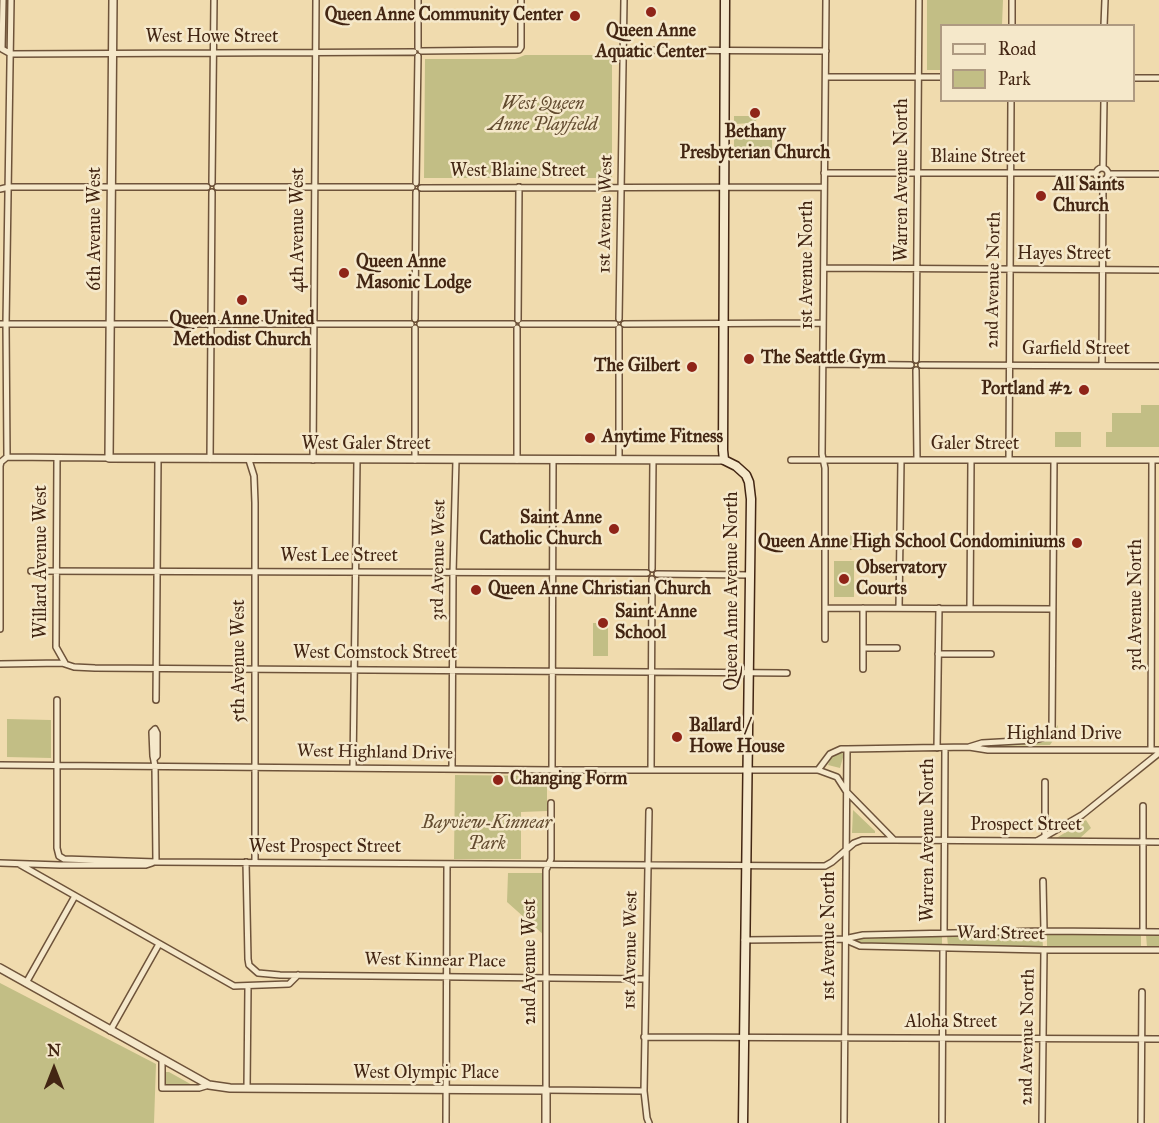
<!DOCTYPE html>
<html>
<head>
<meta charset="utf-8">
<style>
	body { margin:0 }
	#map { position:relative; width:1159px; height:1123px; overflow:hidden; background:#f0dbae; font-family:"IM FELL Great Primer",serif }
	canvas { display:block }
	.legend { position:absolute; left:940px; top:24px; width:195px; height:78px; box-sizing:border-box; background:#f5e8ca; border:2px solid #ae9a81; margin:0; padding:8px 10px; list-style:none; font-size:18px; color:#432613 }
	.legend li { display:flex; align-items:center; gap:12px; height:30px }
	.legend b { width:30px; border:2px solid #ae9a81 }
	.north { position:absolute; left:24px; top:1039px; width:60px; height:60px; -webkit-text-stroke:4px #f5e8ca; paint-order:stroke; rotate:0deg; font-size:16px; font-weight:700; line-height:24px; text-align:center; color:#432613 }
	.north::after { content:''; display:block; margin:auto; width:21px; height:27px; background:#432613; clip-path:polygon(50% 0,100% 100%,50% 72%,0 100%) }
</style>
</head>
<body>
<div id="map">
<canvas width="1159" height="1123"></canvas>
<ul class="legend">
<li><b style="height:8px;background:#f5e8ca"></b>Road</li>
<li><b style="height:16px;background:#c2be85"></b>Park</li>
</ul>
<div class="north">N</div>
</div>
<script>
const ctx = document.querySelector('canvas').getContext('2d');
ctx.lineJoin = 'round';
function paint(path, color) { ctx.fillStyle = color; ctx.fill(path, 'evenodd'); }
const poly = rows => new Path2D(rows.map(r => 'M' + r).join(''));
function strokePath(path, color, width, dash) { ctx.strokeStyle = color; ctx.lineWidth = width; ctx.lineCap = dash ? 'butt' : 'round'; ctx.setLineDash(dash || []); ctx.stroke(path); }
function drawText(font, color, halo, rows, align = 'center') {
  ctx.font = font + ' "IM FELL Great Primer",serif'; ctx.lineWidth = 5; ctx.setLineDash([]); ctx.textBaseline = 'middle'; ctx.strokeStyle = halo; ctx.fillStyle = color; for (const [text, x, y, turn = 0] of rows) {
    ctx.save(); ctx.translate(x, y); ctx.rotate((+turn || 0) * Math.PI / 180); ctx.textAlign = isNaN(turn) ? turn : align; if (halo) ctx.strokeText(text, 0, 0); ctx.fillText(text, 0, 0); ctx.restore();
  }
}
const green = poly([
	[927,0,1003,0,1002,25,942,26,941,70,927,70],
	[525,55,612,55,612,178,424,178,425,59,515,59],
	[734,116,759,116,759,118,753,123,734,124],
	[756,125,756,140,772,140,772,156,734,157,734,126],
	[1141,405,1159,405,1159,447,1106,447,1106,432,1112,432,1112,413,1141,413],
	[1055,432,1081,432,1081,447,1055,447],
	[850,535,886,535,886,550,850,550],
	[834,561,854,561,854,597,834,597],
	[593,623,608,623,608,656,593,656],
	[7,719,51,720,51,758,7,757],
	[1058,725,1056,736,1050,745,987,746,1046,740],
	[841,752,844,754,840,768,828,765,831,757],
	[455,775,547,776,547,811,521,812,521,859,454,859],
	[853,810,875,831,875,833,852,833],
	[1086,820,1091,828,1079,839,1053,840],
	[508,873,545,873,545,936,507,902],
	[1042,935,1043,947,948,946,947,936],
	[1047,935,1141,935,1141,946,1047,947],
	[1146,935,1159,935,1159,947,1147,947],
	[942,936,942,944,859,943,856,939],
	[0,983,156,1064,154,1123,0,1123],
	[166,1072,169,1072,194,1086,165,1086,164,1074]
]);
const minor = poly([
	[3,0,2,49,11,54],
	[1012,26,1012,0],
	[1104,26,1105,0],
	[418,48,418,0],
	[623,50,826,51],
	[421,51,519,50,521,47,521,0],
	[11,54,414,52],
	[826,77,942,77],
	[1134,78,1159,78],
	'1096 174a6 6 0 1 1 12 0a6 6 0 1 1-12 0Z',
	[1103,168,1104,100],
	[824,173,1096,173],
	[1108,174,1159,174],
	[212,183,214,0],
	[416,183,418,56],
	[217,187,412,187],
	[421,188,824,187],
	[0,189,9,187,207,187],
	[824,268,1159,270],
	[415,319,416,192],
	[619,319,624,0],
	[518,320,519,187],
	[0,324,411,324],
	[420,324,513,324],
	[522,324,615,324],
	[624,324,823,323],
	[916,360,919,0],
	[823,364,911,365],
	[921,365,1159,366],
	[1102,366,1103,180],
	[916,370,917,460],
	[7,457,109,458],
	[57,458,56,647,65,663],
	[210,459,212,192],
	[249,460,254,476,255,503,255,862],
	[313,460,316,0],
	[415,460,415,328],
	[517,460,517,328],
	[619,460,619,328],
	[791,460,1159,460],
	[1009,460,1011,100],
	[652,569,653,460],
	[31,571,647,573],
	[657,574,751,575],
	[825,608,1053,609],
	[899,608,901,460],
	[970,608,971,460],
	[0,629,0,466,1,462,7,457,6,324,11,0],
	[825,639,825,468,822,454,826,0],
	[863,648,897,648],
	[938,654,991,654],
	[0,664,62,663,74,667,95,668,787,673],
	[863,669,863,608],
	[57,700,57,848,59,856,64,859,156,862,816,866,825,866,832,862,854,843,862,840,893,840],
	[156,700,158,459],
	[969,747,982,743,1035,740,1046,737,1052,731,1054,460],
	[937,748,939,608],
	[1151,750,1152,460],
	[155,758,157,756,157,733,155,729,152,732,153,756,155,766,156,862],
	[0,765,552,770,818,770,837,777,846,791,894,840,1159,842],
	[353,767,357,460],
	[452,769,453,573,456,460],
	[552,770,553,460],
	[651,770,652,579],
	[818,770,830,754,841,749,847,749,969,747,988,750,1159,750],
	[1045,782,1045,837],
	[551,803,551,859,546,870,546,1090,644,1091],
	[649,811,644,1091,647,1118,649,1123],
	[1037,841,1082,815,1159,753],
	[246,862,248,959,249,965,258,973,280,975,644,979],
	[0,863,60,865,146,865,152,863],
	[19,864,234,986,289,984,298,975],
	[1043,881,1044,931],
	[1143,932,1143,806],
	[944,933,945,748],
	[744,940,844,939,863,935,1044,931,1159,932],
	[846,940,860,946,1044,950,1159,950],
	[26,983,75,896],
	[110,1031,159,944],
	[644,1037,1159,1039],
	[162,1060,162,1088,199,1088,209,1085],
	[247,1088,248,987],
	[446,1123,447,864],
	[844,1123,847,749],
	[942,1123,943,948],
	[1042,1123,1044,950],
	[1141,1123,1142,992]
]);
const tertiary = poly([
	[113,0,109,458,724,460],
	[0,968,209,1085,230,1088,546,1090,546,1123]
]);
const secondary = poly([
	[725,0,723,450,724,460,736,466,746,475,749,482,751,499,743,1123]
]);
const markers = [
	[651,12,6,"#8f2418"],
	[575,16,6,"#8f2418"],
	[755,113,6,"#8f2418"],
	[1041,196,6,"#8f2418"],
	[344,273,6,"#8f2418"],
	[242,300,6,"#8f2418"],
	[749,359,6,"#8f2418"],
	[692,367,6,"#8f2418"],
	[1084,390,6,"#8f2418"],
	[590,438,6,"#8f2418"],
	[614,529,6,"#8f2418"],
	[1077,543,6,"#8f2418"],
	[844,579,6,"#8f2418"],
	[476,590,6,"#8f2418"],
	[603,623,6,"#8f2418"],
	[677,737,6,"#8f2418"],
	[498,780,6,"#8f2418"]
];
const poiNames = [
	["Queen Anne Community Center",563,16,"right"],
	["Queen Anne",651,32,"center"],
	["Aquatic Center",651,53,"center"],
	["Bethany",755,133,"center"],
	["Presbyterian Church",755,154,"center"],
	["All Saints",1053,186],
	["Church",1053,207],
	["Queen Anne",356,263],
	["Masonic Lodge",356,284],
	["Queen Anne United",242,320,"center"],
	["Methodist Church",242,341,"center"],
	["The Seattle Gym",761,359],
	["The Gilbert",680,367,"right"],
	["Portland #2",1072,390,"right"],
	["Anytime Fitness",602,438],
	["Saint Anne",602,519,"right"],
	["Catholic Church",602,540,"right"],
	["Queen Anne High School Condominiums",1065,543,"right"],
	["Observatory",856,569],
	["Courts",856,590],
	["Queen Anne Christian Church",488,590],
	["Saint Anne",615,613],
	["School",615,634],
	["Ballard /",689,727],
	["Howe House",689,748],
	["Changing Form",510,780]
];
const streetNames = [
	["West Howe Street",212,38],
	["Blaine Street",978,158],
	["West Blaine Street",518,172],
	["Warren Avenue North",903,180,-90],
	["1st Avenue West",606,214,-89],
	["6th Avenue West",96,229,-90],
	["4th Avenue West",299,230,-90],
	["Hayes Street",1064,255],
	["1st Avenue North",808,265,-90],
	["2nd Avenue North",994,280,-89],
	["Garfield Street",1076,350],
	["West Galer Street",366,445],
	["Galer Street",975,445],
	["West Lee Street",339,557],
	["3rd Avenue West",439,560,-89],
	["Willard Avenue West",42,562,-90],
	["Queen Anne Avenue North",733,591,-90],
	["3rd Avenue North",1137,605,-90],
	["West Comstock Street",375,654],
	["5th Avenue West",240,661,-90],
	["Highland Drive",1064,735],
	["West Highland Drive",375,753,1],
	["Prospect Street",1026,826],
	["Warren Avenue North",929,840,-90],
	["West Prospect Street",325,848],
	["Ward Street",1001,934,1],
	["1st Avenue North",830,936,-90],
	["1st Avenue West",631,950,-89],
	["West Kinnear Place",435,961,1],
	["2nd Avenue West",531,962,-90],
	["Aloha Street",951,1023],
	["2nd Avenue North",1028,1037,-89],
	["West Olympic Place",426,1074]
];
const parkNames = [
	["West Queen",543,105],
	["Anne Playfield",543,126],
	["Bayview-Kinnear",487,824],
	["Park",487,845]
];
paint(green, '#c2be85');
strokePath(minor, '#6e533a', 8);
strokePath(tertiary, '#6e533a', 10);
strokePath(secondary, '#432613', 11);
strokePath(minor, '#f5e8ca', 5);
strokePath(tertiary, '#f5e8ca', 7);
strokePath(secondary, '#f5e8ca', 8);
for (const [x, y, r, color] of markers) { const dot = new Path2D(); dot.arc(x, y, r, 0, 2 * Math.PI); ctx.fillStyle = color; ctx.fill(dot); strokePath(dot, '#f5e8ca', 2); }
drawText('bold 18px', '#432613', '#f5e8ca', poiNames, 'left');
drawText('18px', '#432613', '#f5e8ca', streetNames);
drawText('italic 18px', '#634c30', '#f5e8ca', parkNames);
</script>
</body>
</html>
